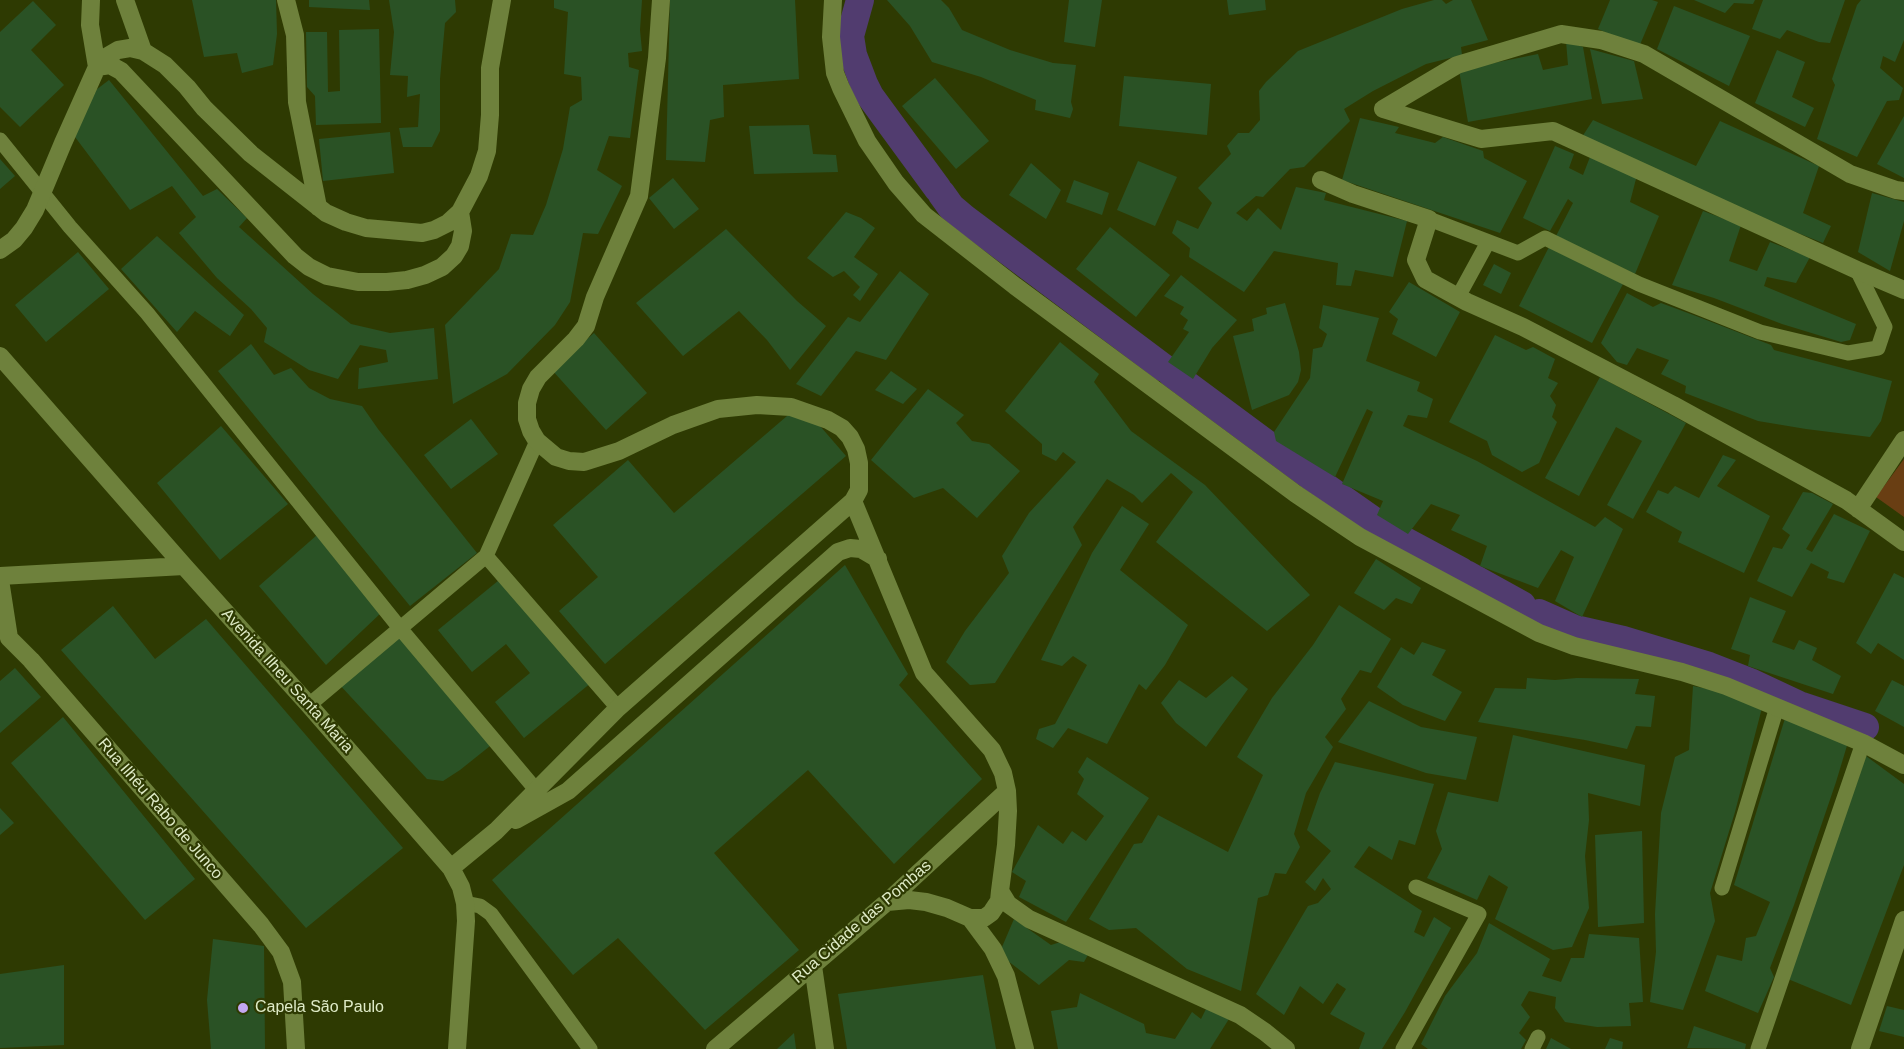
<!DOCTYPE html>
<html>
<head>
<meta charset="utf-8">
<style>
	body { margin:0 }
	canvas { display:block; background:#2e3a02 }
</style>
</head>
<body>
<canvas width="1904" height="1049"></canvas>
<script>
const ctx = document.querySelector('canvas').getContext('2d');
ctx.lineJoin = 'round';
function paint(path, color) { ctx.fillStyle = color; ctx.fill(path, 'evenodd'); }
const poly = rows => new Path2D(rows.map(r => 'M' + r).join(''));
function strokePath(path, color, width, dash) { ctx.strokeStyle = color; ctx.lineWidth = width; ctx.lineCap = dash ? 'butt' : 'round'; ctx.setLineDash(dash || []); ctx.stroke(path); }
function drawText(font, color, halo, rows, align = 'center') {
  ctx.font = font + ' Helvetica,sans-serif'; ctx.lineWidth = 4.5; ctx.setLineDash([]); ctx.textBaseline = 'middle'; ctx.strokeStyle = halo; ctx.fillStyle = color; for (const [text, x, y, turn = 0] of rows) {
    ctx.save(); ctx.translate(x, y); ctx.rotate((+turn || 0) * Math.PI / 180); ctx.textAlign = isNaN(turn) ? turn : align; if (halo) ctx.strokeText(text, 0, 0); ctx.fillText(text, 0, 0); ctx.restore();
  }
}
const green = poly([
	[1904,459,1904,517,1876,497]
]);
const canal = poly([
	[860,0,850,36,853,55,864,84,870,96,938,189],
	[941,193,951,207,964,218,1164,368],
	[1171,373,1306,473],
	[1310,476,1394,535,1461,571],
	[1466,574,1522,605],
	[1539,613,1575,629,1623,640,1709,666,1750,682,1799,705,1865,727]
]);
const building = poly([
	[192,0,276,0,277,34,273,65,242,73,237,53,204,57],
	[309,0,369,0,370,10,309,7],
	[389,0,455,0,456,12,445,23,440,79,440,131,432,147,403,147,399,128,418,127,420,94,407,97,408,76,390,75,394,32],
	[554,0,642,0,640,30,642,51,628,53,629,67,639,70,630,138,609,136,597,170,622,186,598,234,583,233,570,302,555,325,507,374,453,404,445,325,499,269,511,234,533,235,546,205,563,149,570,107,582,100,581,77,564,74,568,12,554,8],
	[670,0,795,0,799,79,723,85,724,117,710,120,705,162,666,160],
	[887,0,941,0,949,8,962,30,1010,50,1053,63,1076,65,1071,102,1073,109,1070,118,1035,110,1036,100,981,77,932,62,910,26],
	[1069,0,1102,0,1095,47,1064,42],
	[1227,0,1265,0,1266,10,1229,15],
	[1434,0,1442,0,1446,4,1453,0,1471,0,1488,40,1461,47,1462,55,1426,64,1373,91,1344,109,1350,121,1304,167,1290,169,1263,197,1256,196,1236,213,1247,221,1258,208,1281,230,1296,187,1326,193,1324,200,1407,221,1393,277,1355,270,1351,286,1336,285,1338,263,1274,251,1244,292,1189,257,1190,248,1172,233,1177,220,1198,229,1212,203,1198,188,1231,154,1227,146,1238,133,1249,133,1260,120,1259,91,1266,82,1298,51,1402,9],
	[1610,0,1652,0,1658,2,1639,47,1598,29],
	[1694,0,1755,0,1753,4,1734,3,1725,13],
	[1763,0,1845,0,1830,43,1819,42,1787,30,1780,39,1752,29],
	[1861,0,1904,0,1904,40,1895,62,1883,56,1880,68,1903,88,1899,100,1887,101,1857,157,1817,139,1835,85,1832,79,1857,5],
	[33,1,56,25,31,50,64,85,20,127,0,107,0,32],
	[1674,6,1750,36,1729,86,1657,49],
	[379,29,381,123,316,125,315,96,307,87,306,32,327,32,328,92,340,91,339,30],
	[1566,41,1583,47,1592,99,1468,122,1459,70,1538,54,1543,70,1568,65],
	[1590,49,1634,61,1643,99,1602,104],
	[1777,50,1805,62,1792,97,1814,108,1805,127,1755,103],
	[1124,76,1211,84,1207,135,1119,126],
	[935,78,989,141,956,169,902,106],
	[109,80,203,196,217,189,247,218,239,227,313,294,351,324,390,333,434,328,438,379,358,389,359,368,388,362,386,350,360,345,338,379,309,370,264,342,267,328,251,309,217,278,179,233,196,217,172,186,130,210,69,129,88,96],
	[1904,116,1904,178,1877,164],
	[1360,118,1399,127,1395,133,1435,143,1443,137,1483,151,1484,158,1527,181,1500,233,1342,180],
	[1593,120,1696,166,1720,121,1819,166,1803,213,1831,226,1823,243,1693,191,1582,137],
	[809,125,813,154,836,155,838,172,754,174,749,126],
	[390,132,394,173,323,181,319,139],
	[1555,146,1574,154,1569,168,1583,175,1590,157,1637,175,1630,202,1659,216,1635,274,1556,236,1573,203,1568,199,1550,231,1523,218],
	[0,159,15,176,0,189],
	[1138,161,1177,177,1155,226,1117,210],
	[1031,163,1061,190,1046,219,1009,195],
	[673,178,699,209,674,229,649,198],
	[1074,180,1109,193,1102,215,1066,202],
	[1872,193,1904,202,1904,221,1890,271,1858,252],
	[1703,211,1741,225,1729,261,1757,271,1770,242,1810,257,1796,283,1767,277,1764,286,1856,324,1850,340,1841,342,1782,324,1714,298,1672,285],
	[846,212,861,218,875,228,854,257,878,274,860,301,853,295,860,287,844,271,833,277,807,258],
	[1110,227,1170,275,1136,317,1076,269],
	[726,229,797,301,826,326,790,370,767,340,739,311,683,356,636,303],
	[157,236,244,315,230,336,195,311,177,332,121,269],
	[1549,247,1623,284,1592,343,1519,306],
	[78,252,109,289,46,342,15,305],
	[1494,264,1511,273,1501,294,1483,285],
	[900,271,929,294,886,360,856,351,821,396,796,384,848,317,860,322],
	[1181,275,1237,320,1212,348,1193,379,1168,362,1189,332,1183,329,1188,320,1180,314,1184,307,1164,296],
	[1409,282,1460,312,1436,357,1392,334,1398,319,1389,312],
	[1627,293,1653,307,1661,303,1696,316,1771,345,1774,350,1892,381,1881,421,1870,437,1806,429,1758,421,1685,393,1686,386,1661,374,1669,360,1637,348,1627,365,1617,362,1601,343],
	[1285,303,1299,352,1301,370,1298,382,1289,395,1252,410,1233,336,1254,331,1252,319,1267,314,1266,308],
	[1323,305,1379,318,1366,361,1420,382,1417,391,1433,399,1427,418,1408,415,1403,426,1477,461,1595,527,1605,517,1623,529,1582,617,1555,601,1574,557,1561,550,1538,588,1480,566,1487,546,1451,530,1460,515,1431,504,1408,534,1377,515,1383,501,1342,484,1373,412,1367,409,1335,477,1276,441,1274,432,1310,378,1313,349,1322,347,1327,334,1319,328],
	[594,333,647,393,606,430,552,370],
	[1495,335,1526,350,1533,347,1555,359,1548,378,1558,383,1550,396,1556,405,1552,417,1557,422,1539,463,1522,472,1492,455,1487,441,1449,422],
	[1060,342,1099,374,1094,382,1131,431,1205,485,1310,595,1267,631,1156,542,1193,492,1171,473,1142,503,1134,495,1107,479,1073,527,1082,545,995,683,970,685,946,662,965,631,1009,573,1002,556,1029,513,1076,462,1063,452,1056,461,1042,454,1042,444,1005,411],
	[251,344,274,375,291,368,309,388,330,399,362,406,378,429,477,553,410,606,218,371],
	[891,371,917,389,903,404,875,390],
	[1600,377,1686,423,1633,519,1607,505,1642,441,1616,427,1579,496,1545,478],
	[928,389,964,415,956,423,972,441,989,444,1020,471,977,518,943,488,914,498,871,460],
	[801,404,846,456,605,664,559,611,598,577,553,525,628,460,674,513],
	[471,419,498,454,451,489,424,455],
	[221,426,288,504,220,560,157,483],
	[1723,455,1736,460,1717,486,1770,516,1744,573,1678,542,1682,532,1646,512,1658,490,1668,494,1675,486,1699,498],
	[1803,492,1812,493,1833,504,1806,549,1812,552,1834,514,1870,531,1844,583,1827,578,1829,572,1811,563,1792,597,1757,581,1773,547,1782,549,1790,535,1782,529],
	[1122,506,1149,524,1120,570,1188,625,1165,665,1146,690,1139,684,1107,744,1068,728,1053,748,1036,739,1039,729,1055,724,1087,665,1073,656,1062,666,1041,660,1092,553],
	[317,535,383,611,326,665,259,586],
	[1376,559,1421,588,1412,604,1396,598,1384,610,1354,593],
	[845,565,908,674,899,685,982,779,894,864,808,770,714,853,799,950,705,1030,618,938,573,975,492,880],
	[1894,573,1904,578,1904,660,1878,643,1871,654,1856,643],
	[504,576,592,682,524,738,495,702,530,673,506,644,472,672,438,630],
	[1750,597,1786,611,1772,642,1794,650,1799,640,1817,648,1812,660,1841,676,1833,694,1748,666,1750,655,1731,649],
	[1339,605,1391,639,1371,673,1360,670,1341,699,1346,709,1325,737,1333,747,1306,793,1294,834,1300,847,1286,874,1275,873,1268,895,1258,898,1241,991,1187,969,1136,928,1109,930,1089,919,1134,844,1142,843,1158,815,1228,852,1263,775,1237,757,1272,698,1313,645],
	[113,606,155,659,206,619,403,848,306,928,61,650],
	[397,630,490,746,460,770,443,781,427,779,338,683],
	[1422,642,1446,650,1432,675,1462,692,1445,721,1403,705,1377,687,1401,647,1414,655],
	[15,668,41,697,0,733,0,681],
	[1232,676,1248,689,1206,747,1176,723,1161,703,1179,680,1206,698],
	[1527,678,1555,680,1577,678,1639,679,1635,694,1655,696,1651,727,1636,726,1627,749,1585,740,1478,722,1495,688,1526,689],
	[1892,680,1904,686,1904,727,1875,711],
	[1693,686,1764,700,1735,812,1710,893,1715,921,1683,1010,1650,1002,1656,952,1655,914,1661,813,1675,757,1689,750],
	[1369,701,1421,727,1477,737,1466,780,1426,773,1338,742],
	[1786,715,1849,739,1836,782,1794,905,1770,968,1774,977,1758,1013,1705,991,1717,955,1742,961,1746,938,1756,936,1770,902,1734,885],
	[63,717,195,879,145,920,11,763],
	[1513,735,1645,765,1640,806,1588,793,1589,820,1585,856,1589,908,1572,947,1553,950,1495,919,1508,887,1489,875,1477,900,1427,878,1442,849,1436,831,1448,792,1498,802],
	[1866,756,1904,784,1904,865,1851,1005,1788,979],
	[1087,757,1149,798,1066,922,1019,897,1026,881,1012,872,1038,825,1063,844,1072,831,1086,841,1104,816,1077,794,1084,779,1078,772],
	[1335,762,1434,784,1415,845,1399,840,1392,860,1369,846,1354,867,1422,911,1414,932,1424,937,1434,917,1451,928,1405,1012,1382,1049,1359,1049,1365,1033,1330,1014,1346,989,1337,983,1323,1004,1300,986,1284,1015,1256,994,1308,906,1318,903,1331,889,1323,878,1315,891,1305,882,1331,851,1307,830,1320,793],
	[0,808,14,823,0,835],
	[1642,831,1644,923,1598,927,1595,835],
	[1014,919,1051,945,1067,940,1090,951,1084,962,1069,960,1039,985,999,954],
	[1489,923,1550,959,1542,976,1561,982,1571,958,1584,958,1589,934,1639,938,1643,1002,1629,1003,1631,1026,1597,1027,1565,1022,1555,1008,1556,997,1529,991,1521,1005,1530,1017,1519,1033,1526,1040,1521,1049,1428,1049,1421,1044,1445,996,1477,953],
	[213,939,264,946,265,1049,211,1049,207,1000],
	[64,965,64,1045,0,1048,0,974],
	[983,975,996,1049,847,1049,838,994],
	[1080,993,1144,1024,1146,1033,1175,1039,1192,1012,1201,1019,1211,999,1234,1011,1210,1049,1058,1049,1051,1011,1077,1007],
	[1887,1006,1904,1010,1904,1037,1879,1031],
	[1694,1026,1746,1044,1745,1049,1687,1048],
	[794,1033,796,1049,777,1049],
	[1551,1038,1571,1049,1546,1049],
	[1610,1038,1623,1042,1622,1049,1605,1049]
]);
const lane = poly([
	[0,140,70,227,147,313,399,627,537,791],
	[1429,219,1518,253,1545,238,1639,284,1760,332,1848,353,1878,348,1885,327,1857,270],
	[1458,297,1488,242],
	[537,441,486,556,618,708],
	[309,705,486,556],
	[1722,888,1777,707],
	[465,903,480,906,491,914,590,1049],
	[1403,1049,1479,914,1416,887],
	[1532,1049,1538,1037],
	[1758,1049,1863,743]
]);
const street = poly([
	[125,0,143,51],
	[286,0,295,35,297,102,318,207],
	[833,0,831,37,835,73,841,88,867,141,896,183,924,215,1015,286,1296,494,1360,537,1539,633,1574,646,1682,672,1726,686,1863,743,1904,765],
	[1321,180,1353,194,1429,219,1416,260,1425,279,1467,302,1523,327,1673,405,1846,500,1904,542],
	[1904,191,1896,190,1850,174,1644,54,1601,40,1561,34,1457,65,1383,109,1481,139,1553,131,1857,270,1904,290],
	[460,212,463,231,460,246,454,256,442,267,425,275,407,280,387,282,358,282,327,276,309,267,295,256,121,71,110,65,97,67,106,57,118,50,130,48,143,51,165,65,187,87,204,108,251,154,326,213,346,222,366,228,422,233,434,230,448,223,460,212,479,176,487,151,490,115,490,68,502,0],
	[0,250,14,240,24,228,35,210,63,143,97,67,90,25,91,0],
	[0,356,184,566,309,705,451,868,461,887,465,903,466,921,457,1049],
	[853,501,924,673,992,750,1003,773,1007,791,1008,811,1006,845,1000,891,999,901,991,913,984,918,970,918,947,908,926,902,909,900,887,902],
	[1858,509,1904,440],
	[0,576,184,566],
	[0,580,9,638,31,660,261,925,281,952,292,982,296,1049],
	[516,820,568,791,838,552,850,548,861,549,878,559],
	[451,868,496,831,618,708,853,501,859,490,859,463,856,449,850,437,842,428,828,420,791,407,757,405,718,409,673,425,619,451,584,462,569,461,556,457,537,441,531,431,527,419,527,403,531,389,538,377,576,339,586,326,595,297,639,196,657,58,661,0],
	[1000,891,1008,904,1029,919,1240,1015,1265,1032,1286,1049],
	[970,918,993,949,1006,976,1025,1049],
	[813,966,825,1049],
	[715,1049,887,902,1007,791],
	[1860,1049,1904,920]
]);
const markers = [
	[243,1008,6,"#c4a7f1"]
];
const streetNames = [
	["Avenida Ilheu Santa Maria",287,681,48],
	["Rua Ilhéu Rabo de Junco",160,809,49],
	["Rua Cidade das Pombas",862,922,-41]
];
const poiNames = [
	["Capela São Paulo",255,1008]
];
paint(green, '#693e13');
strokePath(canal, '#513c6f', 28);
paint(building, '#2a5225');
strokePath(lane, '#6e813c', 15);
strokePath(street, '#6e813c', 18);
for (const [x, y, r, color] of markers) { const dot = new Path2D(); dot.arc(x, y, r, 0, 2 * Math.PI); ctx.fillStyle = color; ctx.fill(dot); strokePath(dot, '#2e3a02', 2); }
drawText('16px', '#dfebc7', '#2e3a02', streetNames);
drawText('16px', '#dfebc7', '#2e3a02', poiNames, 'left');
</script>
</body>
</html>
